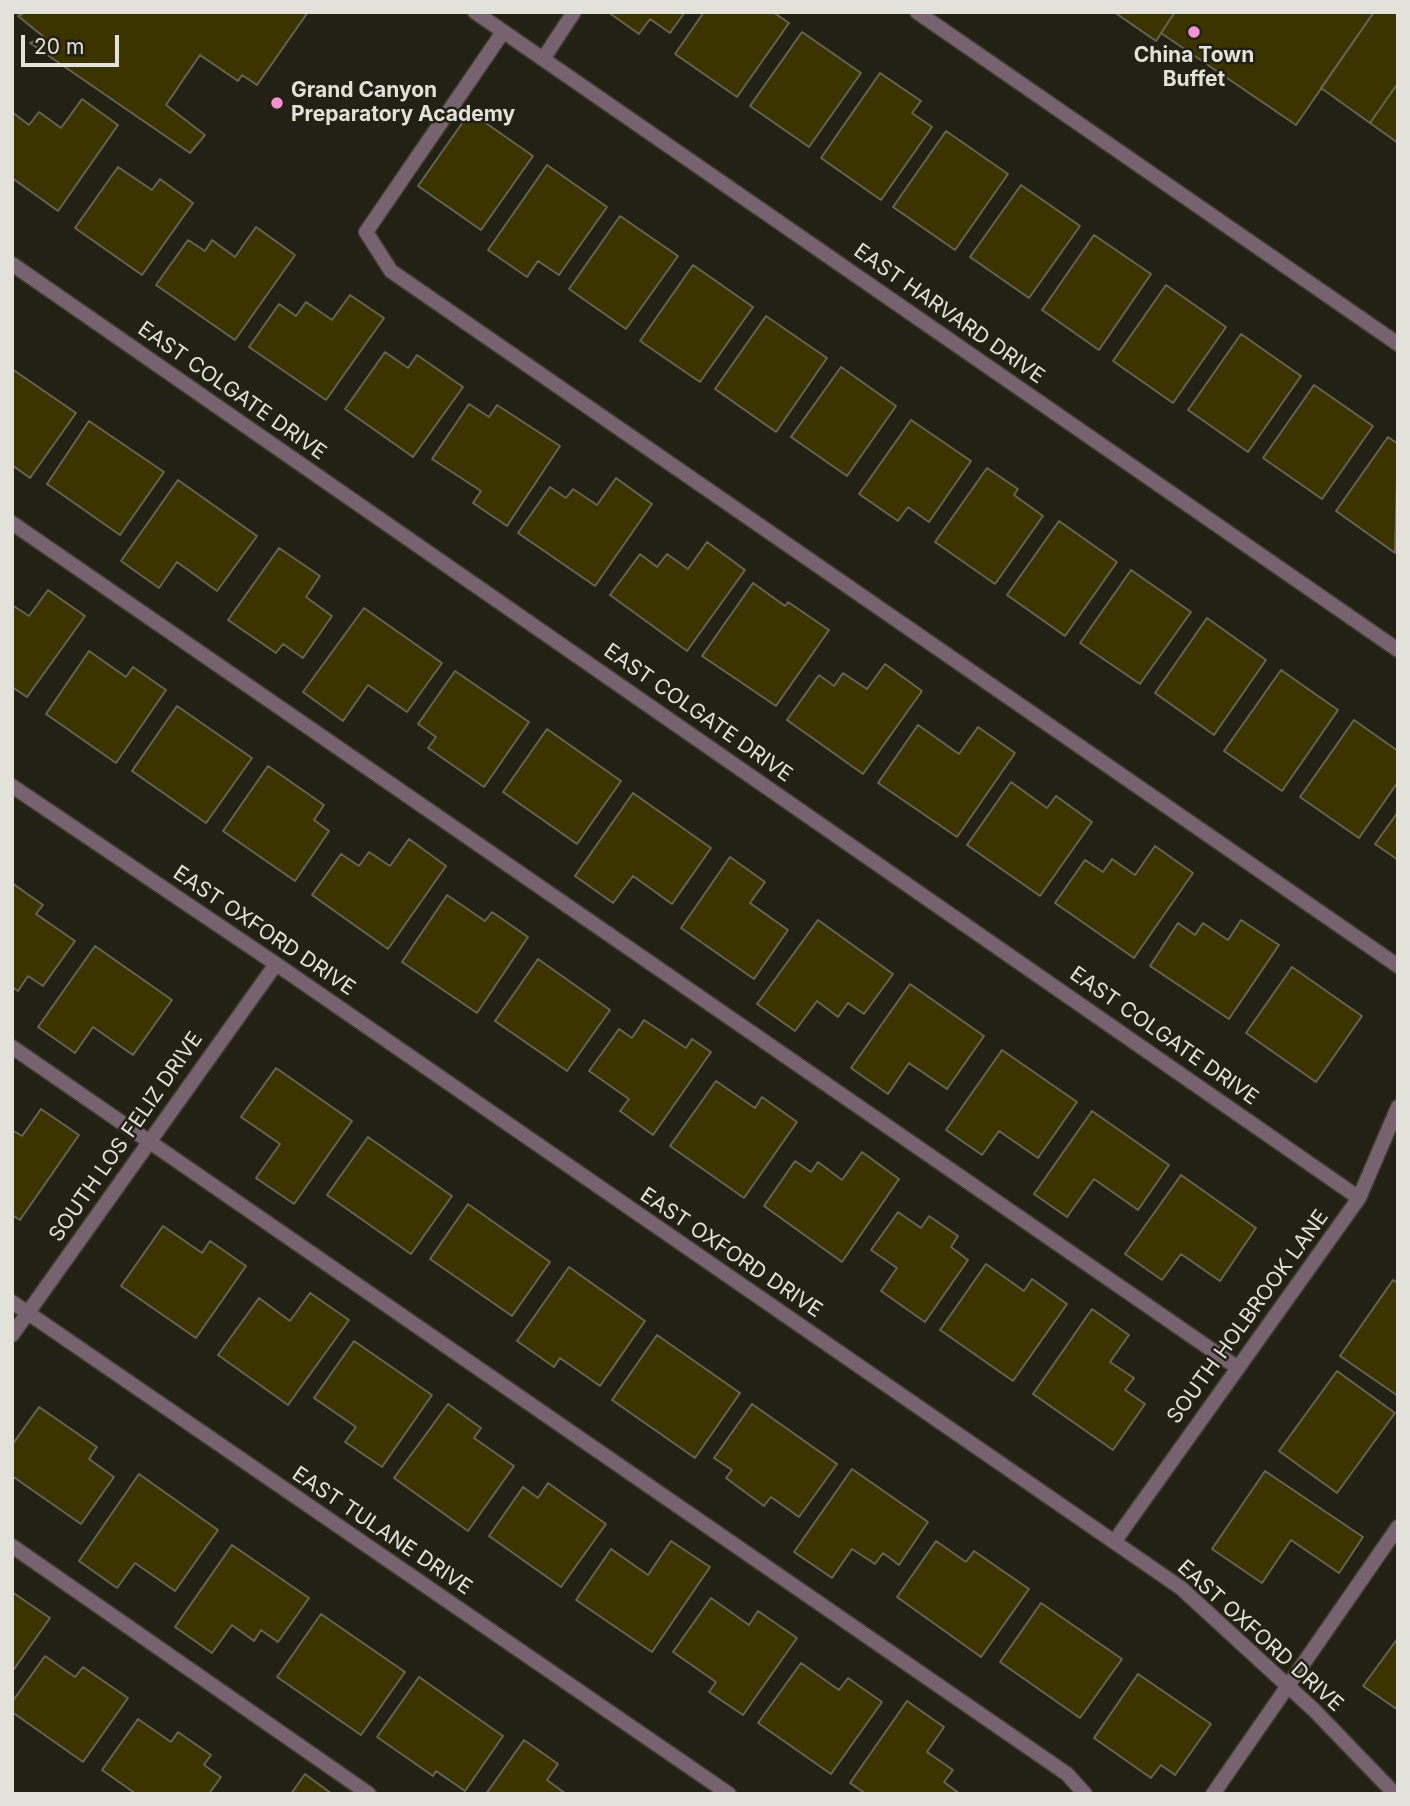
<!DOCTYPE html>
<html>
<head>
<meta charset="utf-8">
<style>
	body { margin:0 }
	#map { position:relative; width:1410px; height:1806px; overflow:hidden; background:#232114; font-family:Inter,sans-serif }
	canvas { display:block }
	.frame { position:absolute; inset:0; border:14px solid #e3e2da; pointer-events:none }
	.scale { position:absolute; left:21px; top:35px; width:98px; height:32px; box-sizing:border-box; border:4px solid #e3e2da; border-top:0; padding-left:9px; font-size:21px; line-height:24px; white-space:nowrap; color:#e3e2da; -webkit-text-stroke:5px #232114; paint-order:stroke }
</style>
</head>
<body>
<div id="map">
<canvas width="1410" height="1806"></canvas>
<div class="frame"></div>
<div class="scale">20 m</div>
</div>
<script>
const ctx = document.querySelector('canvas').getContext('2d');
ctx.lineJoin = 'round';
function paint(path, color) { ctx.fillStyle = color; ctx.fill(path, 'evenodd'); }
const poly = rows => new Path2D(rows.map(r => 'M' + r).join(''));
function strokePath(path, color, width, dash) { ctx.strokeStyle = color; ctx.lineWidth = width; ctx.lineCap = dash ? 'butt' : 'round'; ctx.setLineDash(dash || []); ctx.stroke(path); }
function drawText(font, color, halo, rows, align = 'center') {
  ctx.font = font + ' Inter,sans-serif'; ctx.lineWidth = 5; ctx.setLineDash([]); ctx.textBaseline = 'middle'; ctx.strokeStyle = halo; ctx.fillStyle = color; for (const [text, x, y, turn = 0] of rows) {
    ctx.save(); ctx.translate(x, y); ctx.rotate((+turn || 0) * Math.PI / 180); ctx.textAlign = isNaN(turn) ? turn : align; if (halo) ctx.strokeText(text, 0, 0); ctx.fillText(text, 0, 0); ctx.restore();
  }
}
const building = poly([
	[26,12,308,12,257,85,242,75,238,81,200,55,166,105,205,135,190,153,30,43,44,37,18,16,26,12],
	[608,12,685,12,670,33,650,19,639,34,608,12],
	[704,12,773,12,789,23,737,97,675,54,704,12],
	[1114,12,1175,12,1156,41,1114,12],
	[1175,12,1374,12,1296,125,1161,33,1175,12],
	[1374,12,1398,12,1398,83,1370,123,1321,88,1374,12],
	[802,32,861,73,809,147,750,106,802,32],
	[880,73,921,101,912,113,932,127,881,200,821,158,880,73],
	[1398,83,1398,143,1370,123,1398,83],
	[82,99,118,125,58,211,12,178,12,112,29,125,39,112,61,128,82,99],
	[470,112,533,156,481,230,418,186,470,112],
	[946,131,1008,174,955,250,893,207,946,131],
	[547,165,607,207,559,275,538,261,527,277,488,250,547,165],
	[118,167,152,190,160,179,193,203,142,275,75,228,118,167],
	[1021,185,1080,226,1029,298,970,257,1021,185],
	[620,216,678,256,626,329,569,289,620,216],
	[256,227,295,255,235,340,156,285,188,240,205,251,212,240,235,257,256,227],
	[1094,235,1151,274,1099,350,1042,310,1094,235],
	[693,265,753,307,700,382,640,341,693,265],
	[1166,285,1226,327,1173,403,1113,361,1166,285],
	[350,295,384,318,326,400,249,347,279,304,296,316,306,302,332,320,350,295],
	[766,316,827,358,776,432,715,389,766,316],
	[1241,334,1301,376,1248,452,1188,410,1241,334],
	[385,352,408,368,417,355,463,387,413,457,345,409,385,352],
	[841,367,896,406,847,476,791,437,841,367],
	[12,369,76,413,30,478,12,465,12,369],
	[1314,385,1373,426,1322,499,1263,458,1314,385],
	[469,404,489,417,497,405,560,446,507,526,473,503,481,491,432,459,469,404],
	[911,420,971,461,929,522,908,507,898,521,859,494,911,420],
	[89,421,164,472,120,535,47,484,89,421],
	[1388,437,1398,444,1395,553,1336,511,1388,437],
	[987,468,1018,489,1014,495,1043,516,995,584,935,542,987,468],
	[616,478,652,504,595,586,518,533,550,487,566,498,573,489,597,505,616,478],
	[178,480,257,536,217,591,177,562,159,588,121,561,178,480],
	[1059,521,1117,562,1065,636,1007,595,1059,521],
	[707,542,745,570,687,651,610,595,640,554,657,567,667,554,688,569,707,542],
	[279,548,320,576,306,597,332,616,303,658,283,644,276,653,228,620,279,548],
	[1131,570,1191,612,1140,684,1080,643,1131,570],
	[753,583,785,606,788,602,829,630,776,706,702,656,753,583],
	[48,590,85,616,27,697,12,687,12,605,29,616,48,590],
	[364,608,442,663,407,712,368,685,343,721,303,692,364,608],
	[1207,618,1266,660,1214,735,1155,693,1207,618],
	[89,651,126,677,133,667,166,690,116,763,46,714,89,651],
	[885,664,922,691,863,774,787,720,819,675,834,686,843,673,867,689,885,664],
	[1281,670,1338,710,1282,791,1224,751,1281,670],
	[455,671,529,722,484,787,428,748,436,737,418,724,455,671],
	[177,706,252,758,206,823,132,771,177,706],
	[1354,720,1398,751,1398,782,1359,838,1300,797,1354,720],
	[918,725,959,754,978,727,1015,753,957,837,878,783,918,725],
	[547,729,621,781,577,844,503,792,547,729],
	[268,766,324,805,314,820,329,831,295,881,223,831,268,766],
	[1011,782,1047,808,1056,796,1092,822,1040,896,967,845,1011,782],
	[633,793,711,848,672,904,633,876,613,903,575,876,633,793],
	[1398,812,1398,860,1375,844,1398,812],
	[409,839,446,866,388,949,312,895,341,854,359,866,369,852,390,866,409,839],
	[1155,846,1193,873,1134,958,1055,903,1085,860,1103,872,1112,859,1135,875,1155,846],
	[730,857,765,882,750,903,788,930,754,979,681,928,730,857],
	[12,883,43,905,36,914,75,941,43,986,28,976,18,991,12,987,12,883],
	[447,895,485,921,492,912,528,937,477,1013,402,962,447,895],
	[818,920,893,974,864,1014,848,1003,838,1017,817,1001,795,1031,757,1004,818,920],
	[1241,920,1279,945,1229,1019,1150,966,1178,923,1195,935,1203,923,1228,940,1241,920],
	[95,946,172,1000,133,1055,93,1027,75,1053,38,1027,95,946],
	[538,959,610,1010,567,1071,495,1021,538,959],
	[1292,967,1362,1016,1316,1082,1246,1033,1292,967],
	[910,984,984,1036,947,1089,909,1063,888,1094,851,1068,910,984],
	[644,1020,686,1048,692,1039,711,1052,653,1135,620,1111,629,1099,589,1071,619,1029,632,1038,644,1020],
	[1002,1050,1077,1102,1038,1158,999,1131,982,1155,946,1130,1002,1050],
	[276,1068,352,1121,294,1204,256,1178,280,1144,241,1117,276,1068],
	[716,1081,755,1108,762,1097,797,1122,744,1198,670,1146,716,1081],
	[41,1109,79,1135,20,1220,12,1215,12,1130,22,1136,41,1109],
	[1092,1111,1169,1165,1138,1210,1094,1179,1067,1217,1034,1194,1092,1111],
	[368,1137,452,1196,411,1254,327,1195,368,1137],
	[862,1152,899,1179,842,1262,764,1206,795,1161,811,1172,818,1162,842,1180,862,1152],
	[1181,1175,1256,1228,1220,1281,1181,1254,1162,1280,1125,1254,1181,1175],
	[468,1204,550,1262,512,1316,430,1259,468,1204],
	[898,1212,921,1228,929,1216,958,1236,951,1247,968,1260,925,1322,881,1291,897,1268,871,1250,898,1212],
	[163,1226,202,1253,210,1241,246,1266,196,1338,121,1286,163,1226],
	[986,1264,1024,1291,1032,1279,1067,1304,1013,1381,940,1330,986,1264],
	[569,1267,645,1321,600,1386,560,1358,554,1367,517,1341,569,1267],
	[1393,1280,1398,1283,1398,1396,1340,1356,1393,1280],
	[310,1293,349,1320,288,1405,218,1355,259,1298,290,1321,310,1293],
	[1092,1309,1129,1335,1110,1362,1134,1378,1125,1390,1145,1404,1113,1450,1033,1394,1092,1309],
	[657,1335,740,1393,695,1458,612,1400,657,1335],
	[354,1341,432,1395,382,1467,345,1442,356,1427,314,1398,354,1341],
	[1337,1371,1395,1413,1337,1493,1279,1451,1337,1371],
	[448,1404,481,1428,474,1438,514,1466,468,1531,394,1478,448,1404],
	[752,1404,837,1464,799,1517,771,1497,764,1506,726,1478,732,1470,714,1458,752,1404],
	[39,1407,97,1447,89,1459,114,1477,81,1524,12,1476,12,1445,39,1407],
	[852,1469,928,1522,899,1565,883,1553,875,1564,852,1549,832,1578,794,1552,852,1469],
	[1265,1471,1363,1537,1339,1573,1291,1540,1262,1583,1212,1549,1265,1471],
	[139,1474,218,1530,175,1591,135,1563,117,1588,79,1561,139,1474],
	[548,1483,606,1524,561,1587,489,1536,523,1487,538,1498,548,1483],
	[671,1541,710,1567,652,1652,576,1600,611,1549,648,1575,671,1541],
	[936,1541,966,1562,974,1551,1029,1589,981,1657,897,1597,936,1541],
	[232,1545,309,1598,278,1642,261,1630,254,1641,232,1625,212,1653,175,1627,232,1545],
	[12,1592,50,1618,12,1672,12,1592],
	[711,1598,749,1625,758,1611,797,1638,743,1715,709,1692,716,1682,673,1652,711,1598],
	[1041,1603,1122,1659,1080,1718,1000,1662,1041,1603],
	[321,1614,405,1672,361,1735,277,1677,321,1614],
	[1398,1638,1398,1710,1363,1686,1398,1638],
	[45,1656,75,1677,83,1667,128,1698,83,1762,12,1712,12,1702,45,1656],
	[801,1663,839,1690,848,1678,882,1702,831,1774,758,1723,801,1663],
	[1138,1674,1211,1724,1175,1775,1161,1765,1151,1778,1094,1738,1138,1674],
	[419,1677,503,1736,465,1791,436,1771,433,1776,377,1737,419,1677],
	[907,1701,944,1727,927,1752,953,1770,944,1782,960,1794,866,1794,850,1783,907,1701],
	[138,1719,171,1742,178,1732,211,1755,204,1765,221,1777,209,1794,136,1794,102,1770,138,1719],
	[524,1740,558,1764,547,1780,566,1794,486,1794,524,1740],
	[305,1774,332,1794,291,1794,305,1774]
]);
const lane = poly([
	[917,12,1398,344],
	[503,32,366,232,391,271,1398,966],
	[543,59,574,12],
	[12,523,1238,1368],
	[12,1047,1067,1774,1085,1794],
	[12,1546,369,1794],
	[1213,1794,1398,1527]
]);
const street = poly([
	[475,12,1398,650],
	[12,264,1359,1198],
	[12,786,276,964,1181,1588,1314,1710,1395,1794],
	[12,1302,729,1794],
	[12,1335,276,964],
	[1114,1542,1359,1198,1398,1107]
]);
const markers = [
	[1194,32,7,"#f491d4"],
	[277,103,7,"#f491d4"]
];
const poiNames = [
	["China Town",1194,56],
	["Buffet",1194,80],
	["Grand Canyon",291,91,"left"],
	["Preparatory Academy",291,115,"left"]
];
const streetNames = [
	["EAST HARVARD DRIVE",949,314,35],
	["EAST COLGATE DRIVE",232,391,35],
	["EAST COLGATE DRIVE",698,713,35],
	["EAST OXFORD DRIVE",264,931,34],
	["EAST COLGATE DRIVE",1164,1036,35],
	["SOUTH LOS FELIZ DRIVE",126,1137,-55],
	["EAST OXFORD DRIVE",731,1253,34],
	["SOUTH HOLBROOK LANE",1248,1317,-54],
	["EAST TULANE DRIVE",382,1531,34],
	["EAST OXFORD DRIVE",1260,1636,42]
];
paint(building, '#3b3400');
strokePath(building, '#656354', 2);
strokePath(lane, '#3e3c30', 17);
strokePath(street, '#3e3c30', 17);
strokePath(lane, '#77636f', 14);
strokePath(street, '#77636f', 14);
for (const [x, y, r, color] of markers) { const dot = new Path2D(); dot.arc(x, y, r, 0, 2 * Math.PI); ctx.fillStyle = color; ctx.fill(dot); strokePath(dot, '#232114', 2.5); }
drawText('bold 21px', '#e3e2da', '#232114', poiNames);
drawText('21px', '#e3e2da', '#232114', streetNames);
</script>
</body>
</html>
